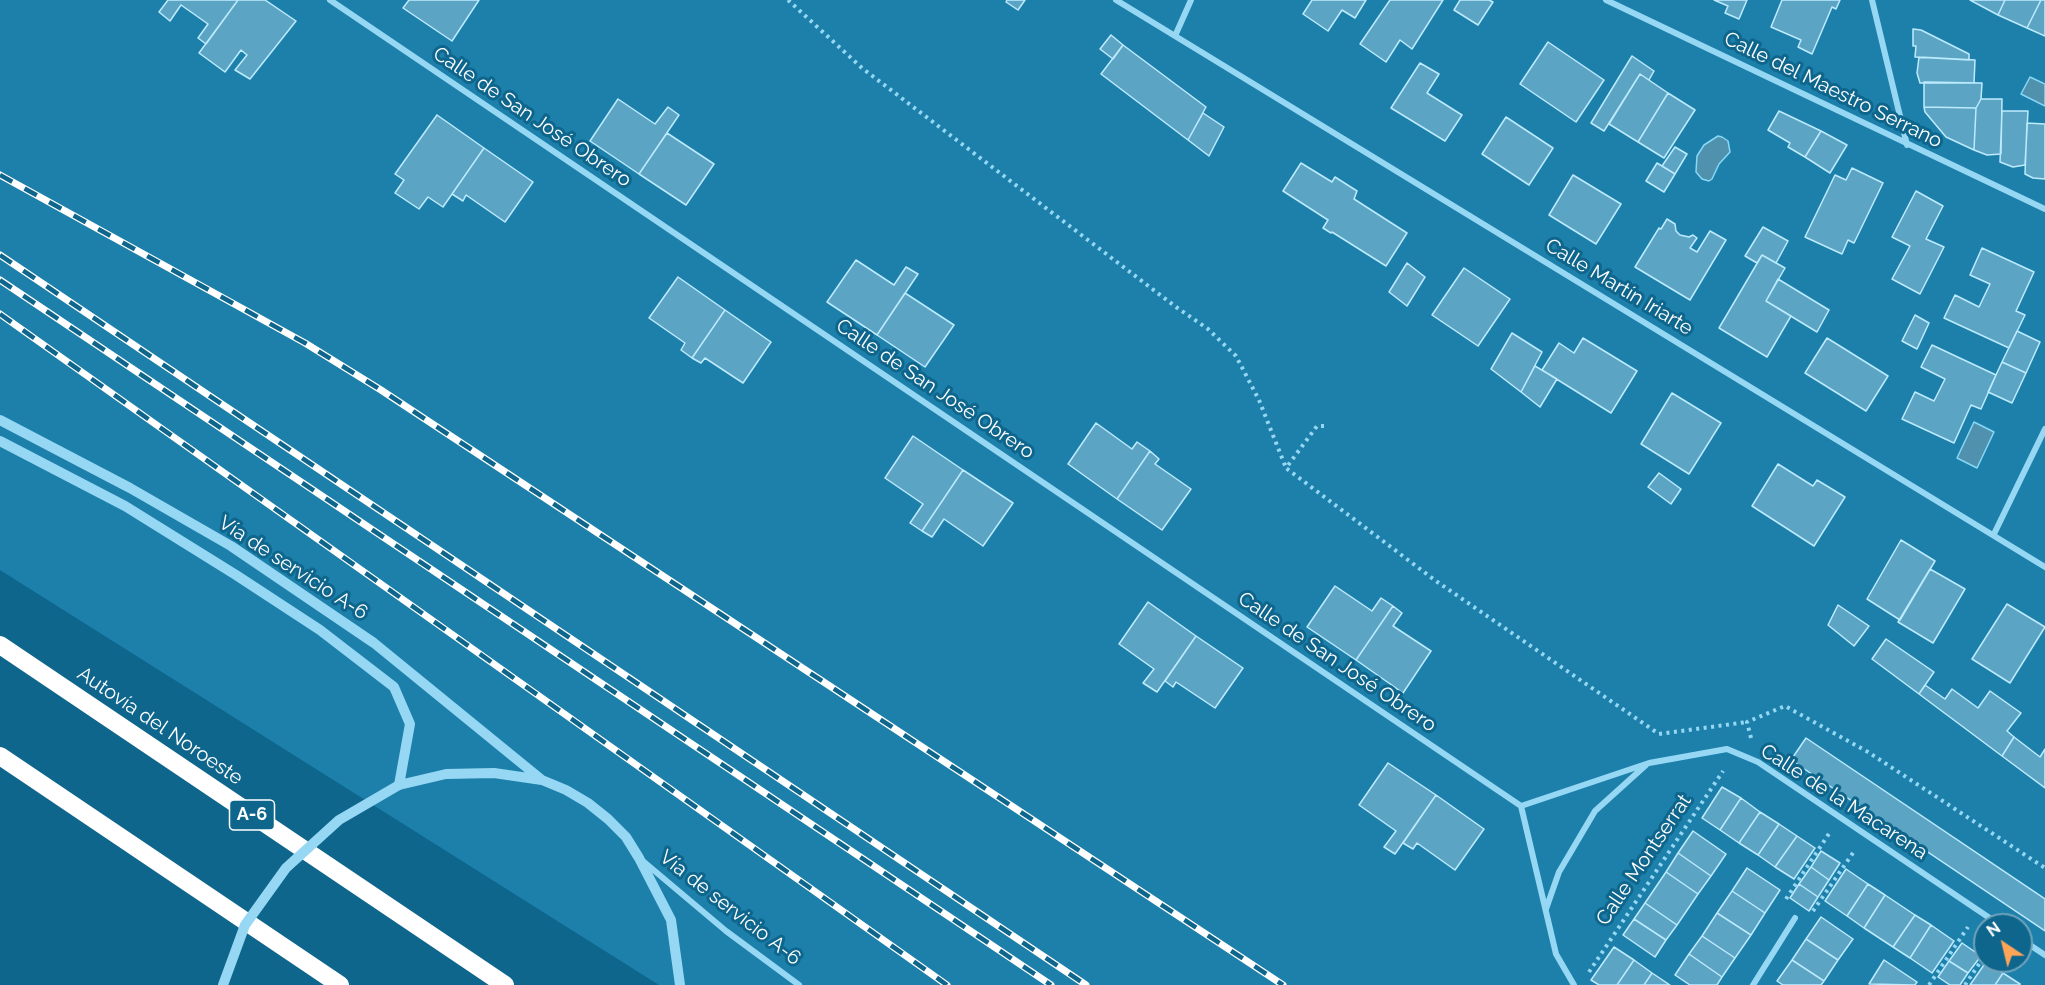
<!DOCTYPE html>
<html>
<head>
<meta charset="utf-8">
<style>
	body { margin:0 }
	#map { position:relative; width:2045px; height:985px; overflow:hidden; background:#0f668d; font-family:Raleway,sans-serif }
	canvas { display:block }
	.north { position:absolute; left:1973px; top:913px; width:60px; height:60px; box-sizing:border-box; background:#0f668d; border:2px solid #6fa3bb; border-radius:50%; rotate:325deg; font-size:16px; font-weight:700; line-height:24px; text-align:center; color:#fff }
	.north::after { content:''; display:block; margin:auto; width:21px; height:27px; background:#ffa558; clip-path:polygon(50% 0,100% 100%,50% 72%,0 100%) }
</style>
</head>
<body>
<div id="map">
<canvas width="2045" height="985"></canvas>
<div class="north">N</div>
</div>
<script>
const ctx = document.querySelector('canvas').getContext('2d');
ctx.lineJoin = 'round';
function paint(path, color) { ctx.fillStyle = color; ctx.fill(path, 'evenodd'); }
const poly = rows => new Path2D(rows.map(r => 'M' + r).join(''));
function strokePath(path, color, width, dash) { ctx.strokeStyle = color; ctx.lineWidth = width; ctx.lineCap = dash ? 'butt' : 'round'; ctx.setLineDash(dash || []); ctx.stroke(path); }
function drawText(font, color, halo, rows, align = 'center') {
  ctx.font = font + ' Raleway,sans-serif'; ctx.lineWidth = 6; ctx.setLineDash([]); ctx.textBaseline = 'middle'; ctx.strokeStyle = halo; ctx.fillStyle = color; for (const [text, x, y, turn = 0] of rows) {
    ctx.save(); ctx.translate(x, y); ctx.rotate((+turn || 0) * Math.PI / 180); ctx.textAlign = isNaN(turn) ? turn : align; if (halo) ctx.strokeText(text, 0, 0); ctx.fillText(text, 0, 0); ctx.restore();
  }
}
const green = poly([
	[0,0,2045,0,2045,985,659,985,0,570],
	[1985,925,2021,925,2021,961,1985,961]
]);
const water = poly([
	[2030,77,2045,84,2045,106,2021,94,2030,77],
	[1718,136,1722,137,1728,141,1730,152,1719,164,1712,179,1709,181,1702,179,1696,172,1697,156,1704,145,1718,136],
	[1974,422,1994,432,1977,468,1957,458,1974,422]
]);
const building = poly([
	[168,0,238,0,206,44,198,38,208,24,181,5,170,21,159,12,168,0],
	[238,0,265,0,296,21,250,79,235,70,247,55,241,50,225,72,199,53,238,0],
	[409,0,479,0,452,41,403,8,409,0],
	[1007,0,1025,0,1018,10,1006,2,1007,0],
	[1312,0,1366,0,1355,18,1342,10,1328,31,1303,14,1312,0],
	[1390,0,1443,0,1412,49,1400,40,1386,62,1360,44,1390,0],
	[1460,0,1489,0,1493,2,1478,25,1454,10,1460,0],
	[1714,0,1747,0,1739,19,1725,13,1728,6,1714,0],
	[1782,0,1840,0,1836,9,1832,7,1812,54,1798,47,1801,40,1771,27,1782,0],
	[1970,0,2005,0,1998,15,1970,0],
	[2005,0,2041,0,2027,28,1998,15,2005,0],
	[2041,0,2045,0,2045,36,2027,28,2041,0],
	[1913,29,1921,30,1969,54,1969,60,1915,57,1916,46,1913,46,1913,29],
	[1111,35,1123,45,1113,59,1100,49,1111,35],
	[1548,42,1604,80,1576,122,1520,84,1548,42],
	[1123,45,1206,107,1188,140,1101,74,1123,45],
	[1632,56,1654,71,1649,80,1640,74,1604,131,1591,123,1632,56],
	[1919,57,1975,60,1974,83,1920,83,1917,73,1919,57],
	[1420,63,1439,74,1427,93,1462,115,1445,141,1391,108,1420,63],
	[1640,74,1668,93,1638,142,1609,124,1640,74],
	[1924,82,1982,83,1981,99,1976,108,1924,107,1924,82],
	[1668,93,1695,110,1664,158,1638,142,1668,93],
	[618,99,655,124,668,107,679,115,639,174,590,141,618,99],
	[1981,99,2002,99,2001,154,1987,155,1974,150,1976,108,1981,99],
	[1924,107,1976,108,1974,150,1946,137,1925,112,1924,107],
	[1779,111,1821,131,1805,157,1788,147,1790,143,1768,130,1779,111],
	[2002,111,2028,111,2025,165,2013,167,2000,162,2002,111],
	[1203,113,1224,127,1209,156,1188,140,1203,113],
	[437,115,484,148,443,207,428,197,419,209,395,193,404,180,395,174,437,115],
	[1506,117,1553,148,1529,185,1482,154,1506,117],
	[2027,123,2045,124,2045,179,2033,178,2025,174,2027,123],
	[1821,131,1847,145,1830,173,1805,157,1821,131],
	[667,133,714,164,686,205,639,174,667,133],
	[1675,147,1687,154,1675,174,1662,166,1675,147],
	[484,148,533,182,505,222,466,195,463,201,452,194,484,148],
	[1301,163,1332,182,1335,177,1357,191,1354,199,1407,233,1386,266,1332,232,1331,233,1323,228,1328,220,1283,191,1301,163],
	[1657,163,1675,174,1664,192,1646,181,1657,163],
	[1852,168,1883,183,1854,243,1848,240,1842,254,1805,237,1835,175,1846,180,1852,168],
	[1573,175,1621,204,1596,244,1549,215,1573,175],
	[1916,191,1943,206,1926,239,1944,247,1920,294,1892,279,1910,246,1892,237,1916,191],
	[1667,219,1675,224,1676,231,1680,235,1689,237,1693,235,1697,238,1690,248,1697,252,1710,231,1726,240,1690,300,1635,267,1659,228,1661,229,1667,219],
	[1763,227,1788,241,1776,263,1762,255,1757,263,1745,256,1763,227],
	[1982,248,2034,272,2016,311,2025,315,2009,348,1944,318,1955,295,1979,307,1990,284,1970,275,1982,248],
	[1762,255,1785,268,1766,301,1791,316,1767,357,1719,328,1762,255],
	[856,260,894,285,906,267,918,274,877,335,827,302,856,260],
	[1407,263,1425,277,1407,306,1389,292,1407,263],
	[1464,268,1510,299,1478,346,1432,315,1464,268],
	[678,277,725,310,692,358,681,350,685,343,649,318,678,277],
	[1778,279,1829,310,1817,332,1766,301,1778,279],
	[905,293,954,325,925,367,877,335,905,293],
	[725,310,771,342,743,383,705,358,701,363,692,358,725,310],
	[1915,315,1929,323,1917,349,1902,341,1915,315],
	[2017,331,2040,342,2026,373,2002,362,2017,331],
	[1512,333,1542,352,1521,392,1491,369,1512,333],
	[1583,338,1637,371,1611,413,1542,370,1559,343,1574,353,1583,338],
	[1827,338,1888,376,1866,411,1805,373,1827,338],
	[1932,345,1996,375,1981,409,1971,405,1954,443,1902,419,1915,392,1934,401,1945,379,1921,367,1932,345],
	[2002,362,2026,373,2012,403,1988,392,2002,362],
	[1535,366,1557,379,1540,407,1521,392,1535,366],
	[1672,393,1721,423,1689,474,1641,444,1672,393],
	[1096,423,1132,449,1137,442,1150,451,1117,499,1068,464,1096,423],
	[913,436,963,470,922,531,910,523,923,504,885,478,913,436],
	[1150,451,1159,459,1155,464,1191,489,1162,530,1117,499,1150,451],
	[1778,464,1813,486,1817,480,1845,497,1814,546,1752,506,1778,464],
	[963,470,1013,503,983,546,944,519,932,537,922,531,963,470],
	[1659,473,1681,489,1671,504,1648,487,1659,473],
	[1901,540,1935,561,1900,620,1867,599,1901,540],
	[1930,569,1965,589,1933,643,1898,622,1930,569],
	[1335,586,1372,611,1381,598,1393,606,1356,660,1307,627,1335,586],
	[1148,602,1196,636,1157,692,1143,683,1154,669,1119,644,1148,602],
	[2007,604,2045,627,2010,683,1972,659,2007,604],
	[1838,605,1869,626,1854,646,1828,625,1838,605],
	[1393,606,1402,613,1393,626,1431,651,1403,693,1356,660,1393,606],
	[1196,636,1243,668,1215,708,1176,682,1173,687,1165,681,1196,636],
	[1886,639,1934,672,1919,694,1872,659,1886,639],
	[1925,685,1945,699,1952,689,1978,708,1990,691,2021,713,2007,731,2014,737,2002,756,1919,694,1925,685],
	[2014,737,2040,757,2045,749,2045,788,2002,756,2014,737],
	[1806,738,2045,899,2045,931,1791,760,1806,738],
	[1388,763,1436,795,1395,854,1384,847,1396,831,1359,805,1388,763],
	[1722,787,1741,798,1720,830,1702,818,1722,787],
	[1436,795,1484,829,1455,870,1417,843,1413,849,1403,843,1436,795],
	[1741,798,1760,812,1739,843,1720,830,1741,798],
	[1760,812,1779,824,1758,855,1739,843,1760,812],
	[1779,824,1797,836,1775,867,1758,855,1779,824],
	[1693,831,1726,854,1711,876,1678,853,1693,831],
	[1797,836,1815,848,1794,879,1775,867,1797,836],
	[1821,851,1840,863,1829,880,1811,867,1821,851],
	[1678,853,1711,876,1698,894,1666,872,1678,853],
	[1811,867,1829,880,1818,897,1799,884,1811,867],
	[1747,868,1780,890,1765,913,1732,891,1747,868],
	[1846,869,1868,884,1847,916,1825,901,1846,869],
	[1666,872,1698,894,1677,925,1645,903,1666,872],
	[1799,884,1818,897,1809,911,1790,898,1799,884],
	[1868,884,1885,895,1864,928,1847,916,1868,884],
	[1732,891,1765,913,1751,935,1717,913,1732,891],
	[1885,895,1915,915,1893,947,1864,928,1885,895],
	[1645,903,1677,925,1666,940,1634,919,1645,903],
	[1717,913,1751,935,1735,958,1702,936,1717,913],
	[1915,915,1931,925,1910,958,1893,947,1915,915],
	[1821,917,1853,939,1838,960,1806,939,1821,917],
	[1634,919,1666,940,1655,957,1623,935,1634,919],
	[1931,925,1954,941,1932,973,1910,958,1931,925],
	[1702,936,1735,958,1722,977,1689,954,1702,936],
	[1806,939,1838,960,1824,981,1792,960,1806,939],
	[1962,943,1981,956,1968,973,1949,961,1962,943],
	[1614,947,1634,960,1617,985,1599,985,1591,980,1614,947],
	[1689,954,1722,977,1717,985,1690,985,1675,975,1689,954],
	[1634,960,1652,973,1644,985,1617,985,1634,960],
	[1792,960,1824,981,1821,985,1783,985,1777,981,1792,960],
	[1884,960,1917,982,1915,985,1869,984,1884,960],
	[1949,961,1968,973,1960,985,1950,985,1938,977,1949,961],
	[1986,962,2003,973,1995,985,1970,985,1986,962],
	[1652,973,1670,985,1644,985,1652,973],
	[2003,973,2020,984,2020,985,1995,985,2003,973]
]);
const path = poly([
	[788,0,862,68,1176,307,1208,329,1236,356,1259,400,1286,468],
	[1324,426,1317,426,1286,468,1436,581,1659,734,1747,722],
	[1751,738,1747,722,1785,706,1868,752,2045,868],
	[1786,899,1830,832],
	[1813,911,1855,850],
	[1589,972,1723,771],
	[1929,985,1968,927],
	[1965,985,1985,955]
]);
const minor = poly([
	[330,0,1521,806],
	[1116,0,2045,567],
	[1606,0,2045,209],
	[1872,0,1907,145],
	[1175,36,1191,0],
	[1994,534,2045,429],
	[1521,806,1649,763,1727,749,1758,762,2000,925],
	[1521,806,1556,954,1574,985],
	[644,862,726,931,799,985],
	[1546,909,1559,872,1595,811,1646,765],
	[2021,939,2045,955],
	[1753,985,1795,918]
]);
const tertiary = poly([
	[0,420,130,488,231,546,374,643,542,780],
	[0,441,125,506,236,575,320,630,394,687,410,724,399,785,446,774,494,773,542,780,566,790,588,803,608,819,626,837,639,858,671,920,680,985]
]);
const motorway = poly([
	[0,645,505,985],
	[0,756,340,985]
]);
const rail = poly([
	[0,175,305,343,381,390,1283,985],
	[0,255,1086,985],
	[0,280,1051,985],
	[0,314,947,985]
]);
const tertiaryBridge = poly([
	[223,985,245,925,286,868,339,820,399,785]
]);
const shields = [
	[252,815,45]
];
const shieldNames = [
	["A-6",252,815]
];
const streetNames = [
	["Calle del Maestro Serrano",1833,90,26],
	["Calle de San José Obrero",532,117,34],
	["Calle Martín Iriarte",1619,287,31],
	["Calle de San José Obrero",935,389,34],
	["Vía de servicio A-6",293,568,33],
	["Calle de San José Obrero",1337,662,34],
	["Autovía del Noroeste",160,726,34],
	["Calle de la Macarena",1844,802,33],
	["Calle Montserrat",1644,860,-56],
	["Vía de servicio A-6",730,908,38]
];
paint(green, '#1d80ab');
paint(water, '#5091ad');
strokePath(water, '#87d7f7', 1.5);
paint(building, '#5ca4c4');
strokePath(building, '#bdebfe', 1.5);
strokePath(path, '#96d7f3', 4, [3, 4.5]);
strokePath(minor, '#96d7f3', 6);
strokePath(tertiary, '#96d7f3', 10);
strokePath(motorway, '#fff', 18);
strokePath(rail, '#fff', 7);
strokePath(rail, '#0f668d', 4.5, [14]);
strokePath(tertiaryBridge, '#96d7f3', 10);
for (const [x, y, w] of shields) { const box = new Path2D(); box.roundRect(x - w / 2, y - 15, w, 30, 4.5); ctx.fillStyle = '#0f668d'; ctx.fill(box); strokePath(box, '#fff', 1.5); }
drawText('bold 18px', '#fff', null, shieldNames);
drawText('20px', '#fff', '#0f668d', streetNames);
</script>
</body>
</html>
